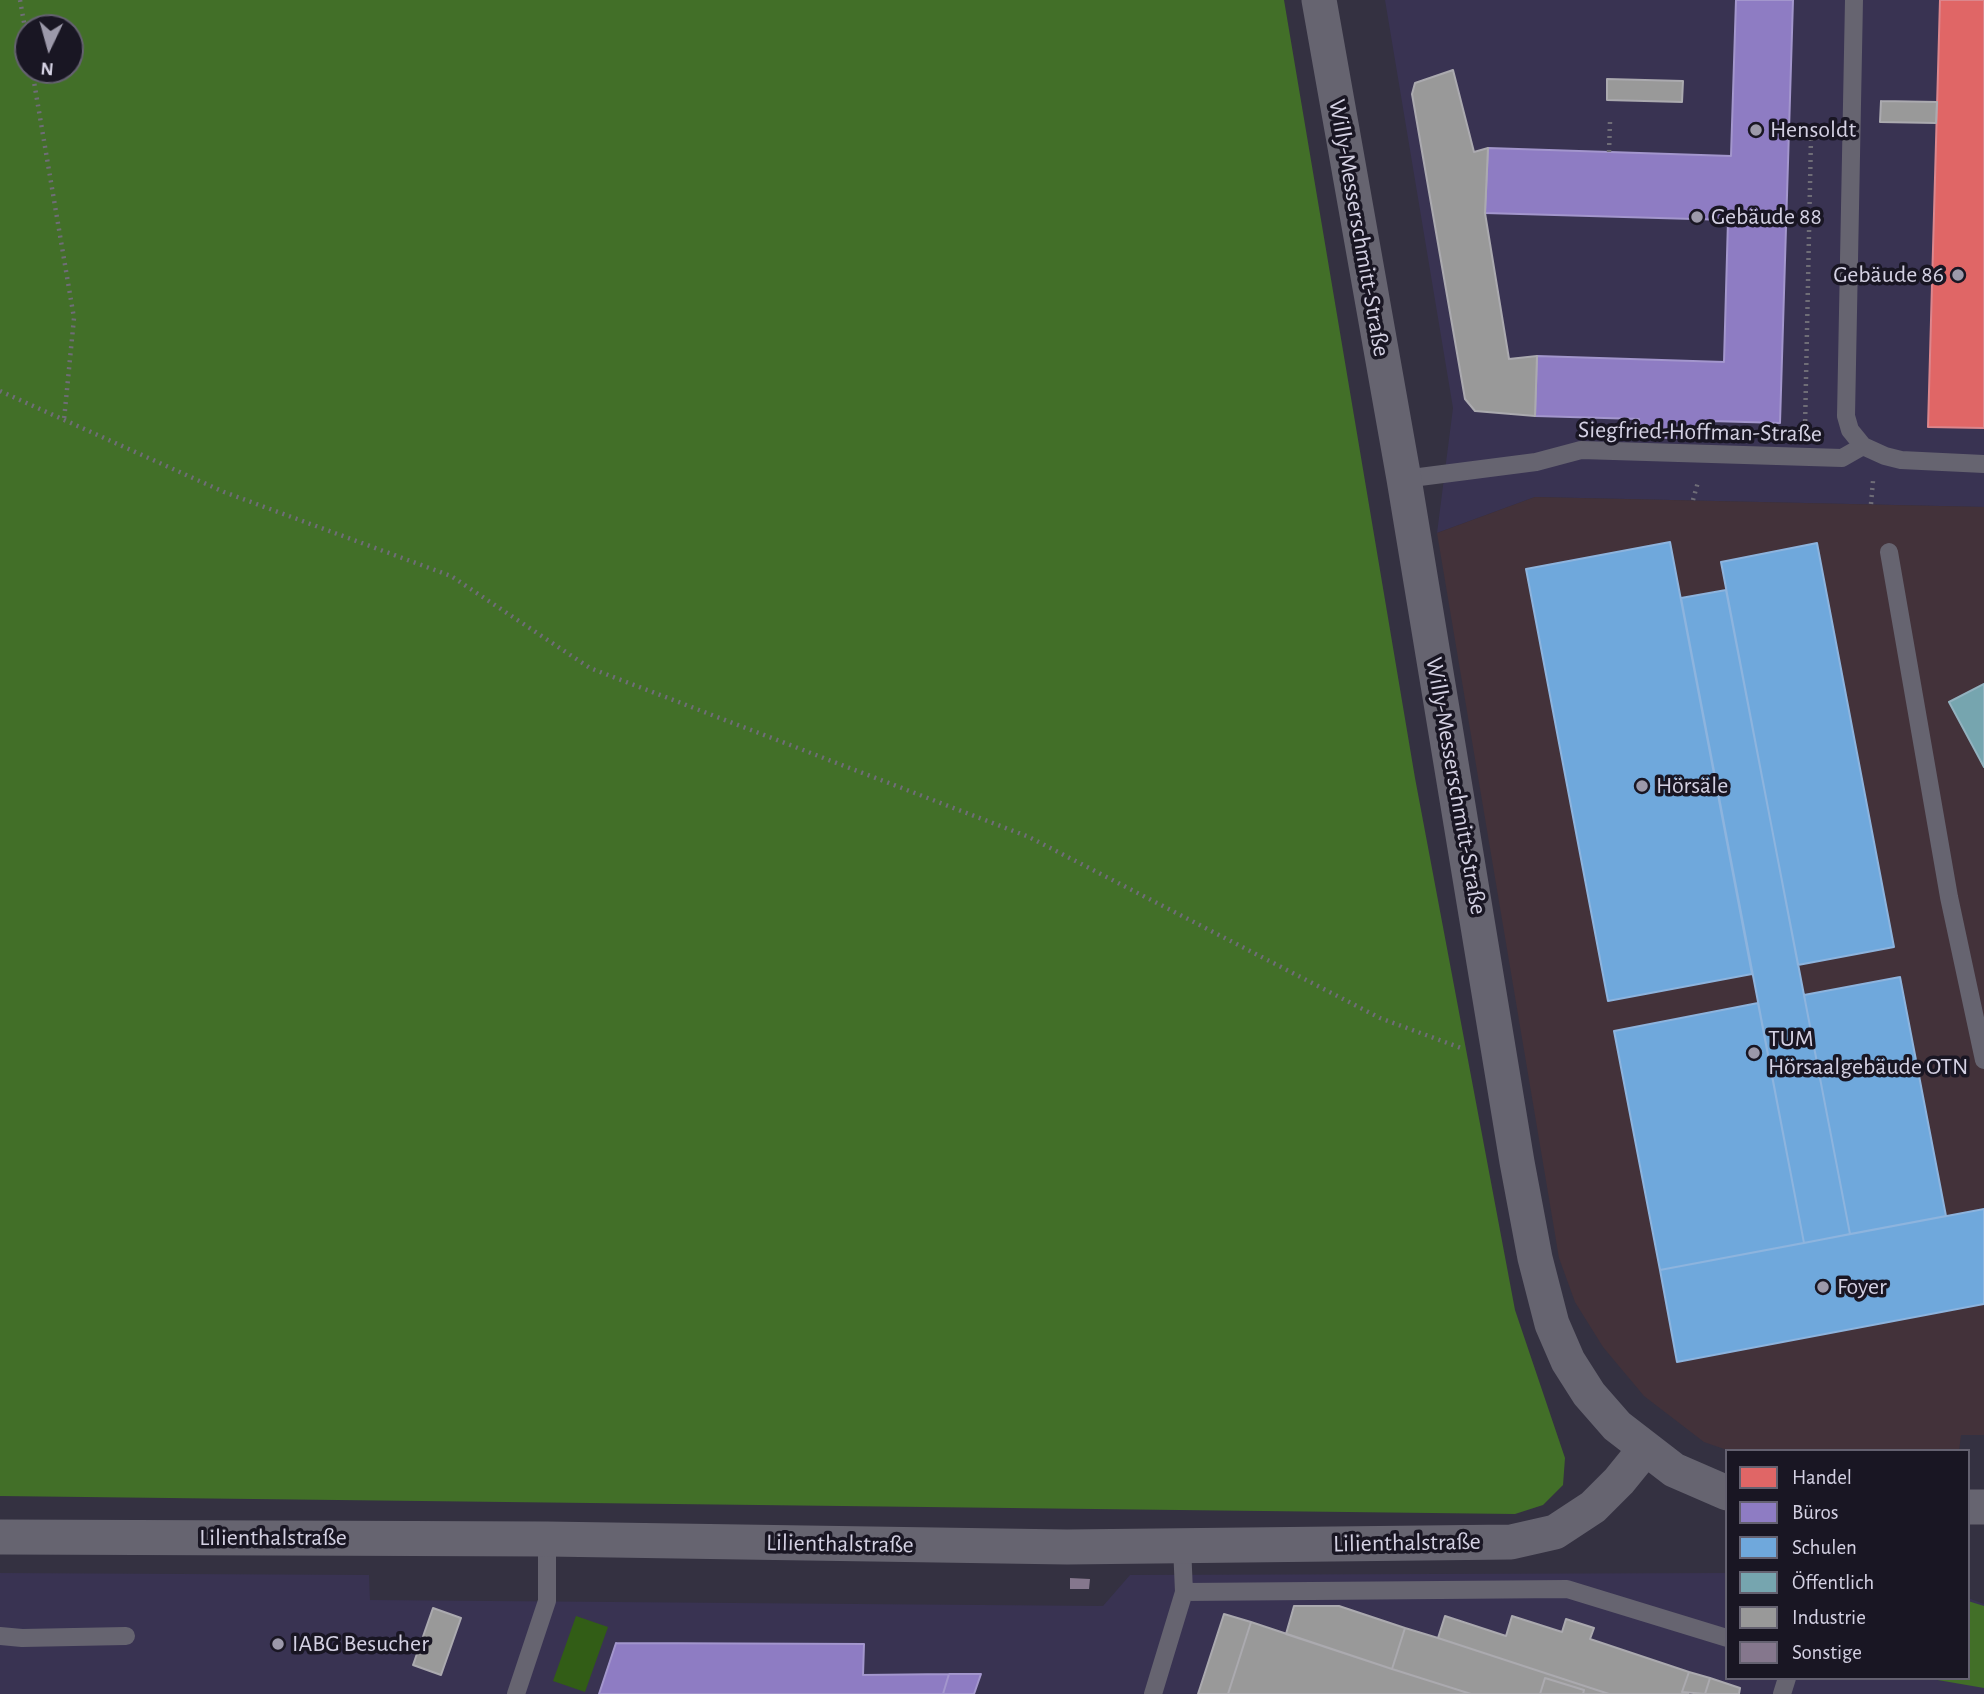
<!DOCTYPE html>
<html>
<head>
<meta charset="utf-8">
<style>
	body { margin:0 }
	#map { position:relative; width:1984px; height:1694px; overflow:hidden; background:#343141; font-family:"Alegreya Sans",sans-serif }
	canvas { display:block }
	.legend { position:absolute; left:1725px; top:1449px; width:245px; height:231px; box-sizing:border-box; background:#191623; border:2px solid #646170; margin:0; padding:9px 12px; list-style:none; font-size:21px; color:#d4d1e3 }
	.legend li { display:flex; align-items:center; gap:14px; height:35px }
	.legend b { width:35px; border:2px solid #646170 }
	.north { position:absolute; left:14px; top:14px; width:70px; height:70px; box-sizing:border-box; background:#191623; border:2px solid #646170; border-radius:50%; rotate:185deg; font-size:19px; font-weight:700; line-height:28px; text-align:center; color:#d4d1e3 }
	.north::after { content:''; display:block; margin:auto; width:24px; height:32px; background:#9c99aa; clip-path:polygon(50% 0,100% 100%,50% 72%,0 100%) }
</style>
</head>
<body>
<div id="map">
<canvas width="1984" height="1694"></canvas>
<ul class="legend">
<li><b style="height:19px;background:#e06666"></b>Handel</li>
<li><b style="height:19px;background:#8e7cc3"></b>Büros</li>
<li><b style="height:19px;background:#6fa8dc"></b>Schulen</li>
<li><b style="height:19px;background:#76a5af"></b>Öffentlich</li>
<li><b style="height:19px;background:#999"></b>Industrie</li>
<li><b style="height:19px;background:#85778d"></b>Sonstige</li>
</ul>
<div class="north">N</div>
</div>
<script>
const ctx = document.querySelector('canvas').getContext('2d');
ctx.lineJoin = 'round';
function paint(path, color) { ctx.fillStyle = color; ctx.fill(path, 'evenodd'); }
const poly = rows => new Path2D(rows.map(r => 'M' + r).join(''));
function strokePath(path, color, width, dash) { ctx.strokeStyle = color; ctx.lineWidth = width; ctx.lineCap = dash ? 'butt' : 'round'; ctx.setLineDash(dash || []); ctx.stroke(path); }
function drawText(font, color, halo, rows, align = 'center') {
  ctx.font = font + ' "Alegreya Sans",sans-serif'; ctx.lineWidth = 7; ctx.setLineDash([]); ctx.textBaseline = 'middle'; ctx.strokeStyle = halo; ctx.fillStyle = color; for (const [text, x, y, turn = 0] of rows) {
    ctx.save(); ctx.translate(x, y); ctx.rotate((+turn || 0) * Math.PI / 180); ctx.textAlign = isNaN(turn) ? turn : align; if (halo) ctx.strokeText(text, 0, 0); ctx.fillText(text, 0, 0); ctx.restore();
  }
}
const built = poly([
	[1385,0,1984,0,1984,507,1535,497,1437,533,1453,408],
	[0,1573,369,1575,370,1600,1103,1606,1130,1575,1727,1573,1727,1678,1968,1678,1968,1598,1984,1604,1984,1694,0,1694]
]);
const education = poly([
	[1535,497,1984,507,1984,1435,1961,1435,1959,1451,1730,1451,1704,1442,1644,1396,1603,1347,1575,1302,1559,1258,1437,533]
]);
const green = poly([
	[576,1616,608,1627,585,1692,553,1681]
]);
const forest = poly([
	[0,0,1284,0,1415,778,1515,1310,1565,1458,1563,1485,1543,1505,1515,1514,0,1496],
	[28,28,70,28,70,70,28,70],
	[1968,1601,1984,1606,1984,1688,1926,1678,1968,1678]
]);
const shops = poly([
	[1940,0,1984,0,1984,428,1928,427,1940,0]
]);
const offices = poly([
	[1736,0,1793,0,1780,423,1711,421,1710,439,1639,437,1639,419,1535,416,1537,356,1724,362,1728,220,1485,213,1488,148,1731,156,1736,0],
	[616,1643,864,1644,863,1675,949,1674,943,1694,599,1694,616,1643],
	[949,1674,981,1674,974,1694,943,1694,949,1674]
]);
const schools = poly([
	[1670,542,1752,974,1608,1001,1526,569,1670,542],
	[1817,543,1894,947,1798,965,1721,562,1817,543],
	[1726,590,1850,1234,1804,1243,1681,598,1726,590],
	[1900,977,1946,1216,1850,1234,1804,995,1900,977],
	[1758,1003,1804,1243,1660,1270,1614,1031,1758,1003],
	[1984,1209,1984,1304,1677,1362,1660,1270,1984,1209]
]);
const public = poly([
	[1984,684,1984,767,1949,702,1984,684]
]);
const industry = poly([
	[1453,70,1474,152,1488,148,1485,213,1509,359,1537,356,1535,416,1475,411,1465,399,1412,94,1415,83,1453,70],
	[1607,79,1683,81,1682,102,1607,100,1607,79],
	[1881,101,1937,102,1936,123,1880,122,1881,101],
	[1294,1606,1339,1606,1405,1628,1392,1669,1286,1634,1294,1606],
	[433,1608,461,1618,441,1675,413,1665,433,1608],
	[1224,1614,1251,1622,1228,1694,1198,1694,1224,1614],
	[1445,1616,1506,1636,1512,1616,1562,1632,1566,1619,1594,1628,1590,1639,1689,1672,1682,1692,1688,1694,1609,1694,1438,1638,1445,1616],
	[1251,1622,1392,1669,1471,1694,1228,1694,1251,1622],
	[1405,1628,1438,1638,1609,1694,1583,1694,1584,1690,1545,1678,1540,1694,1471,1694,1392,1669,1405,1628],
	[1689,1672,1710,1678,1705,1694,1682,1692,1689,1672],
	[1545,1678,1584,1690,1583,1694,1540,1694,1545,1678],
	[1710,1678,1740,1688,1739,1694,1705,1694,1710,1678]
]);
const building = poly([
	[1070,1578,1090,1579,1089,1589,1070,1589]
]);
const path = poly([
	[20,0,28,45],
	[32,70,74,318,64,420],
	[1789,137,1822,137],
	[1609,152,1610,122],
	[0,391,224,492,451,576,590,668,1029,837,1380,1018,1461,1048],
	[1805,428,1811,137],
	[1693,500,1698,482],
	[1871,504,1873,481]
]);
const lane = poly([
	[1854,0,1846,416,1850,430,1863,446,1885,456,1901,460,1984,464],
	[1404,479,1536,462,1581,450,1842,458,1863,446],
	[1889,552,1949,897,1984,1060],
	[1182,1546,1184,1592],
	[0,1636,22,1638,126,1636],
	[516,1694,547,1601,547,1539],
	[1153,1694,1184,1592,1567,1589,1727,1638],
	[1782,1694,1787,1678]
]);
const street = poly([
	[1319,0,1404,479,1517,1162,1535,1258,1552,1324,1568,1361,1589,1394,1617,1426,1674,1470,1727,1493],
	[1968,1507,1984,1507],
	[0,1537,547,1539,1067,1547,1511,1542,1555,1532,1593,1507,1619,1481,1645,1449]
]);
const markers = [
	[1756,130,7,"#9c99aa"],
	[1697,217,7,"#9c99aa"],
	[1958,275,7,"#9c99aa"],
	[1642,786,7,"#9c99aa"],
	[1754,1053,7,"#9c99aa"],
	[1823,1287,7,"#9c99aa"],
	[278,1644,7,"#9c99aa"]
];
const poiNames = [
	["Hensoldt",1770,130],
	["Gebäude 88",1711,217],
	["Gebäude 86",1944,275,"right"],
	["Hörsäle",1656,786],
	["TUM",1768,1039],
	["Hörsaalgebäude OTN",1768,1067],
	["Foyer",1837,1287],
	["IABG Besucher",292,1644]
];
const streetNames = [
	["Willy-Messerschmitt-Straße",1359,228,80],
	["Siegfried-Hoffman-Straße",1700,432,1],
	["Willy-Messerschmitt-Straße",1456,786,80],
	["Lilienthalstraße",273,1538],
	["Lilienthalstraße",1407,1543,-1],
	["Lilienthalstraße",840,1544,1]
];
paint(built, '#393352');
paint(education, '#43323a');
paint(green, '#325d16');
paint(forest, '#426f28');
paint(shops, '#e06666');
strokePath(shops, '#dc868c', 2);
paint(offices, '#8e7cc3');
strokePath(offices, '#a396cd', 2);
paint(schools, '#6fa8dc');
strokePath(schools, '#8db4de', 2);
paint(public, '#76a5af');
strokePath(public, '#92b2bf', 2);
paint(industry, '#999');
strokePath(industry, '#abaaaf', 2);
paint(building, '#85778d');
strokePath(path, '#6f6d77', 4.5, [2, 5]);
strokePath(lane, '#666470', 18);
strokePath(street, '#666470', 35);
for (const [x, y, r, color] of markers) { const dot = new Path2D(); dot.arc(x, y, r, 0, 2 * Math.PI); ctx.fillStyle = color; ctx.fill(dot); strokePath(dot, '#191623', 2.5); }
drawText('24px', '#d4d1e3', '#191623', poiNames, 'left');
drawText('24px', '#d4d1e3', '#191623', streetNames);
</script>
</body>
</html>
